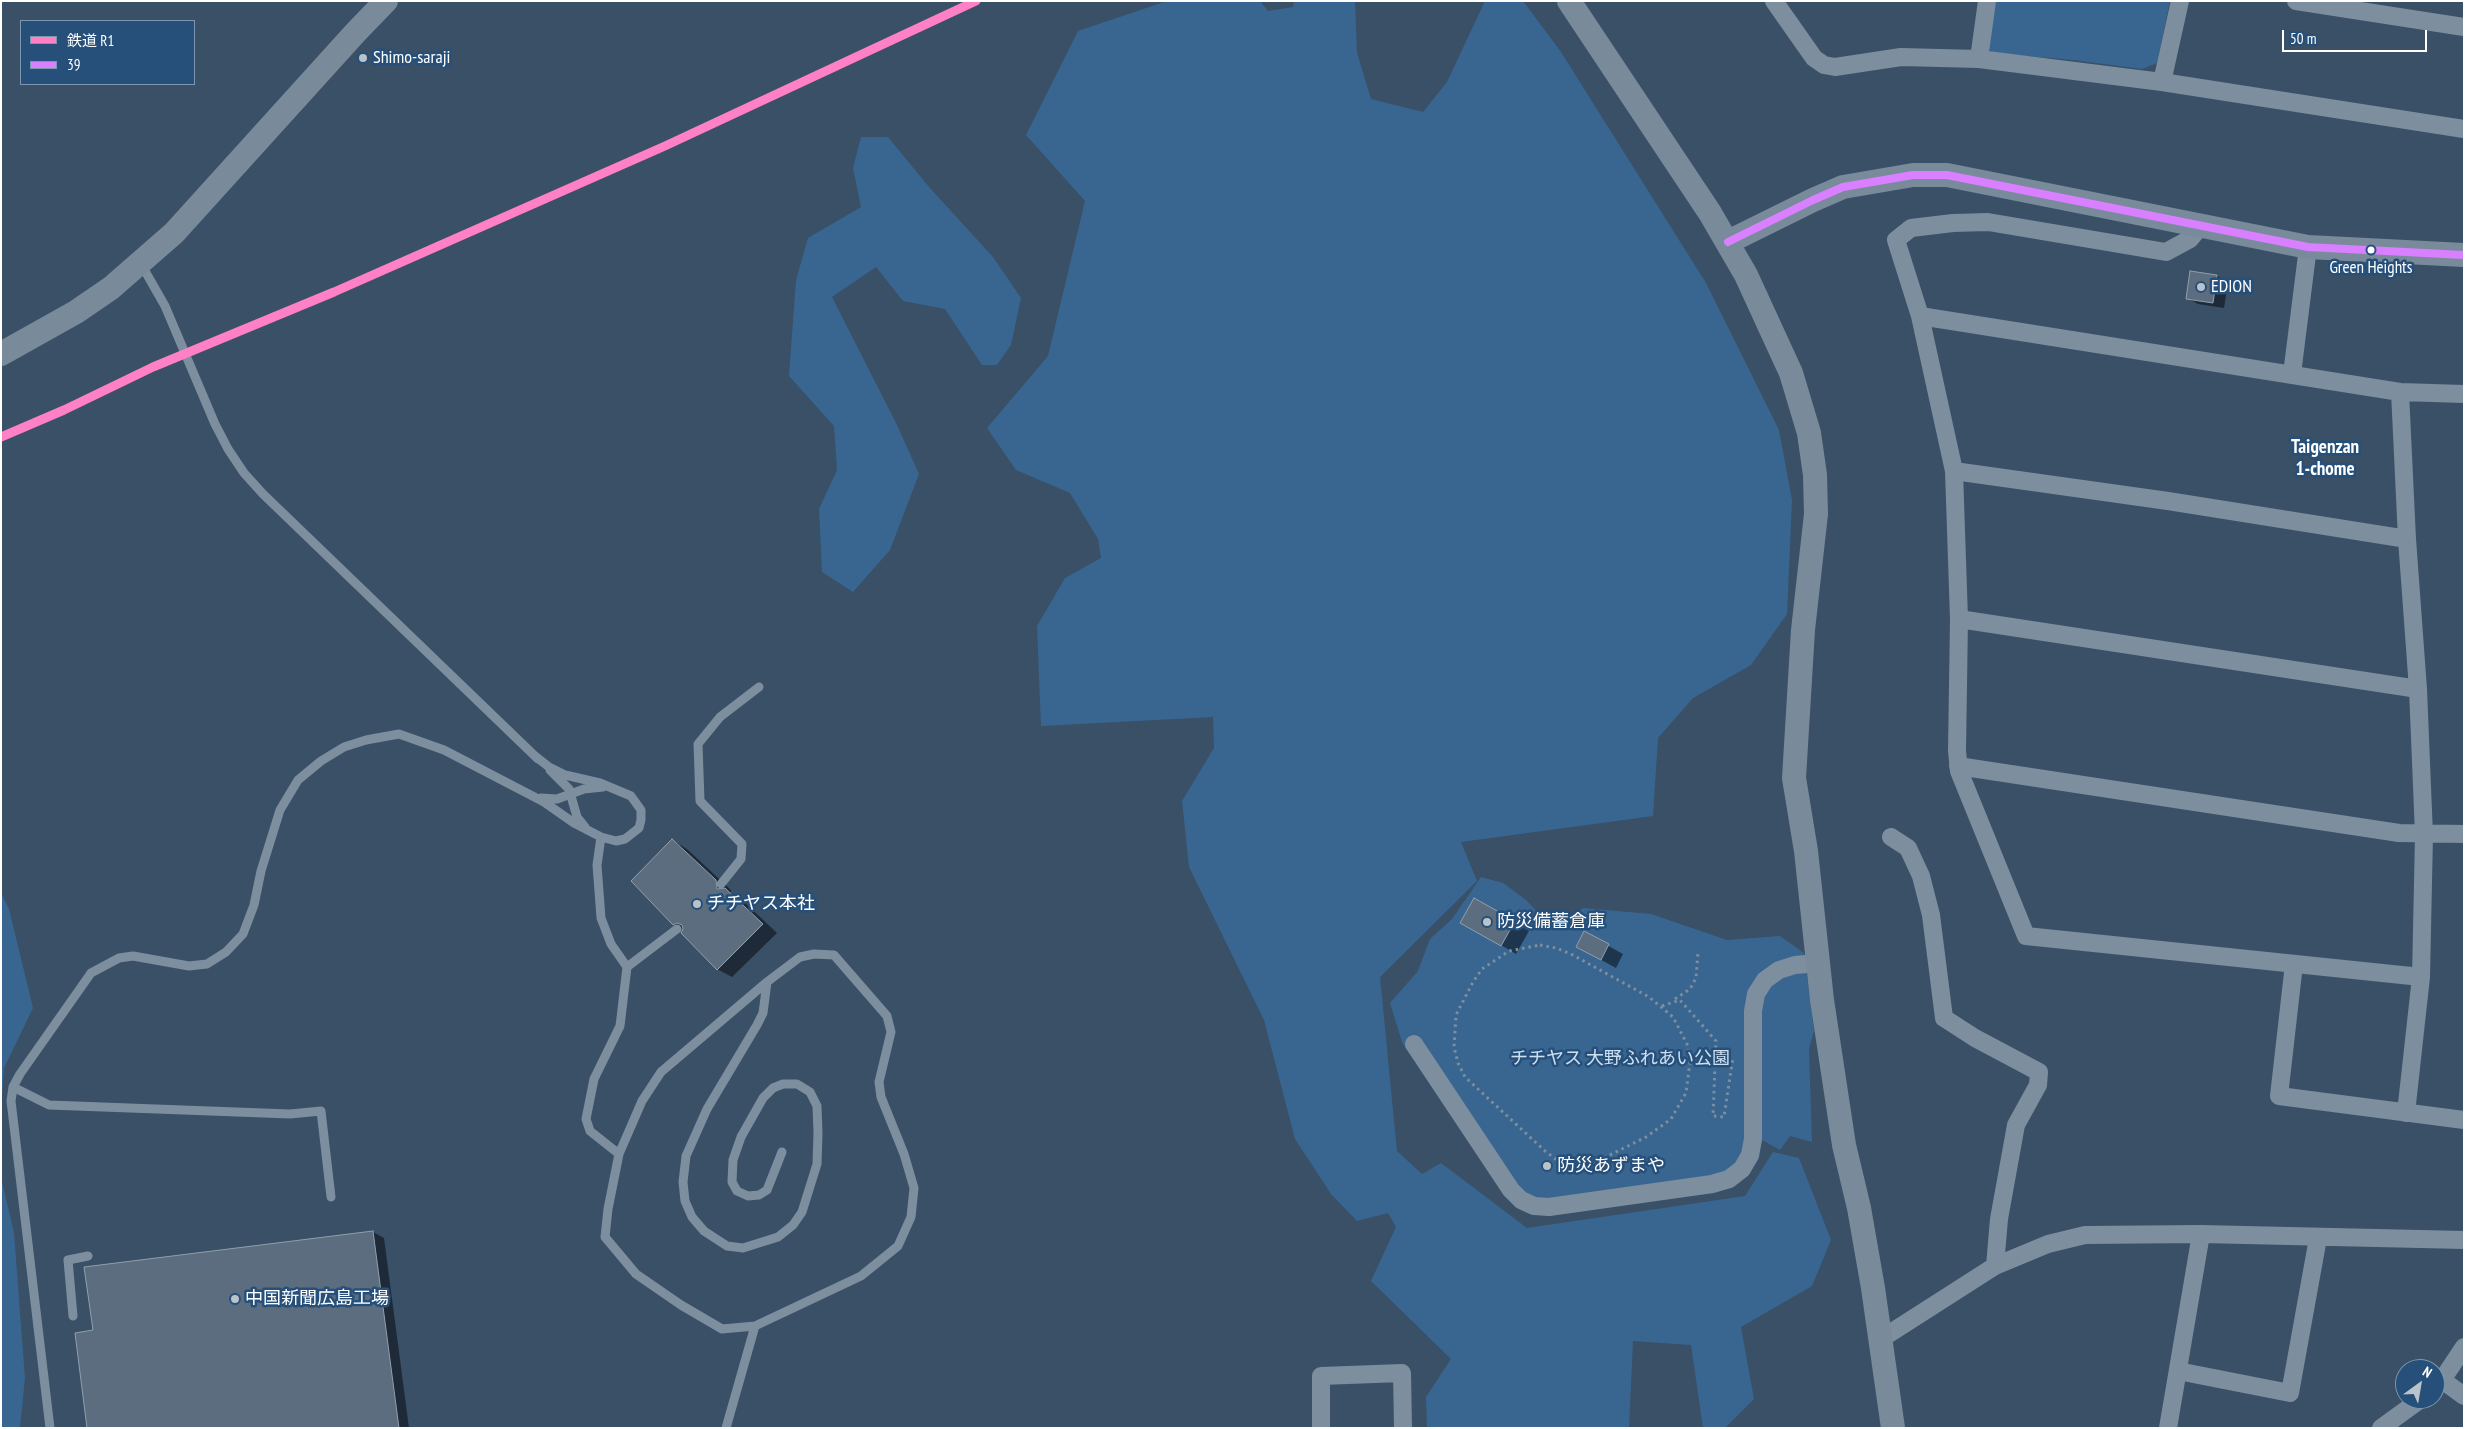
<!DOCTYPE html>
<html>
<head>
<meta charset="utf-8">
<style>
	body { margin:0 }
	#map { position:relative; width:2465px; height:1429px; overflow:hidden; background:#395067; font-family:"PT Sans Narrow","Noto Sans JP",sans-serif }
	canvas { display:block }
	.frame { position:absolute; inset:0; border:2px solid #fff; pointer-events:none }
	.legend { position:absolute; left:20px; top:20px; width:175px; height:65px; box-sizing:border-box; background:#26507a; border:1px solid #7d96af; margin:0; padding:6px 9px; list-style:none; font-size:15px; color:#fff }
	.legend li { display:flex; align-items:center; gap:10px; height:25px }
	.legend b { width:25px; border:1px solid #7d96af }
	.north { position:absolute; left:2395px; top:1359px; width:50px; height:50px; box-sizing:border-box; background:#26507a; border:1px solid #7d96af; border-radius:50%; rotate:32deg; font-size:14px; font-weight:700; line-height:20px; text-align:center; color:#fff }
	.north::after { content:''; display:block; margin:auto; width:18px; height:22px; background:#bac2ca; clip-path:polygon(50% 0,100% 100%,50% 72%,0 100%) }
	.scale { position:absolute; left:2282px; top:30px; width:145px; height:22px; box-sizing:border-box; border:2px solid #fff; border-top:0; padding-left:6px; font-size:15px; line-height:18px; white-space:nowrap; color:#fff; -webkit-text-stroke:4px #26507a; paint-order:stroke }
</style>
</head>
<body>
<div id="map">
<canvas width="2465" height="1429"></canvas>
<div class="frame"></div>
<ul class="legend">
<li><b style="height:6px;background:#ff80c5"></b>鉄道 R1</li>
<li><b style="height:6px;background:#d880ff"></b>39</li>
</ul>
<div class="north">N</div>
<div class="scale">50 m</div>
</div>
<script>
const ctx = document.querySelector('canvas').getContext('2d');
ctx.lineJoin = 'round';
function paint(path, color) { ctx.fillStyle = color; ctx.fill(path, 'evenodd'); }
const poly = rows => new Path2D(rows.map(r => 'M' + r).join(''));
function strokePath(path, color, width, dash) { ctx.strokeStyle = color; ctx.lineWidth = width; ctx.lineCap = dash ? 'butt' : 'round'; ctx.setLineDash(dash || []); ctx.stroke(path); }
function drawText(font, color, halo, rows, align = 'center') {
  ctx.font = font + ' "PT Sans Narrow","Noto Sans JP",sans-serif'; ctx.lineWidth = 5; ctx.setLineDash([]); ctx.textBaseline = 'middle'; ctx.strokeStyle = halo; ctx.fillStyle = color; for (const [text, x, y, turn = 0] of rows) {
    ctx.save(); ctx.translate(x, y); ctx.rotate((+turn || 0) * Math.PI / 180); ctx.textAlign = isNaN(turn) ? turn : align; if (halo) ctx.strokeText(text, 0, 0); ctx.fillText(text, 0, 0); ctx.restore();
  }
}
const green = poly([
	[1167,1,1260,1,1268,11,1293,7,1294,1,1355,1,1357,53,1371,99,1423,112,1447,82,1485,1,1523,1,1561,52,1706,283,1779,430,1792,500,1787,614,1751,665,1693,698,1658,738,1653,816,1461,842,1477,881,1380,977,1397,1151,1422,1174,1441,1163,1527,1228,1745,1196,1773,1152,1799,1158,1831,1240,1812,1286,1741,1327,1754,1399,1725,1428,1703,1428,1691,1345,1633,1341,1629,1428,1427,1428,1426,1397,1451,1359,1371,1281,1396,1227,1388,1213,1357,1221,1331,1194,1295,1139,1264,1020,1189,867,1182,801,1214,748,1213,717,1041,726,1037,626,1065,578,1101,558,1098,539,1070,493,1016,470,987,428,1048,356,1085,201,1026,135,1078,31],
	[1992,1,2170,1,2157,63,2142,69,2073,60,1992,53,1986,45],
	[861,137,888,137,929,187,993,257,1021,298,1011,345,997,365,982,365,945,309,903,301,876,267,832,297,896,423,919,474,890,550,853,592,822,572,819,509,837,470,834,426,789,376,796,280,808,238,861,207,853,168],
	[1481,877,1503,883,1526,900,1553,928,1583,908,1651,914,1727,940,1780,936,1804,953,1814,1031,1809,1049,1812,1142,1790,1136,1780,1150,1762,1140,1759,1159,1748,1175,1732,1188,1714,1193,1549,1216,1532,1214,1516,1207,1504,1195,1406,1049,1402,1042,1390,1003,1418,971,1430,939,1452,919],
	[1,893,9,909,33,1008,4,1068,1,1111],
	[1,1177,14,1233,25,1378,20,1428,1,1428]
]);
const shadow = poly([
	[2191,272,2217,276,2228,282,2224,308,2198,304,2187,298],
	[672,840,687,849,731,890,731,893,740,898,777,933,732,977,717,969,684,930,673,924],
	[1475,900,1529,931,1516,954,1462,922],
	[1585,933,1623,954,1616,968,1592,955],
	[373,1232,384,1238,409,1428,88,1428,94,1331]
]);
const building = poly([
	[2190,271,2217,275,2213,303,2186,299,2190,271],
	[672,839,716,880,717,889,725,888,763,924,717,970,681,933,683,929,682,925,677,923,673,925,631,881,672,839],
	[1474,898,1515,921,1501,946,1460,923,1474,898],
	[1584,931,1609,944,1601,960,1576,947,1584,931],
	[373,1231,399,1428,87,1428,75,1333,93,1330,84,1267,373,1231]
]);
const path = poly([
	[1540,945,1556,948,1571,954,1649,997,1673,1017,1688,1046,1690,1062,1686,1093,1671,1119,1646,1137,1600,1160,1586,1164,1571,1164,1557,1160,1545,1151,1465,1077,1458,1063,1454,1047,1456,1015,1473,982,1482,969,1509,951,1540,945],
	[1675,999,1690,989,1696,978,1698,952],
	[1662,1006,1680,1000,1716,1041,1713,1116,1724,1117,1733,1057]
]);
const lane = poly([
	[141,264,165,306,215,424,228,449,244,473,263,494,538,759],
	[550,770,569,789,577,817,585,827],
	[541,798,557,799,584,789,603,787],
	[601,837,597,865,601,918,611,944,627,967,620,1026,594,1079,586,1119,590,1131,619,1154],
	[721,884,741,859,742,844,700,801,698,744,720,717,759,687],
	[814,954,834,955,887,1016,891,1032,879,1082,881,1097,904,1154,914,1188,911,1217,898,1246,861,1276,755,1326,722,1329,681,1305,636,1274,605,1237,608,1209,619,1154,642,1101,661,1072,767,982,800,957,814,954],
	[627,967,677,929],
	[767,982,763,1013,757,1025,707,1109,686,1156,683,1182,685,1201,692,1217,704,1231,727,1246,743,1248,778,1237,793,1225,802,1212,817,1164,818,1133,817,1106,810,1092,797,1084,783,1084,773,1088,763,1098,741,1137,733,1160,732,1182,737,1191,748,1196,759,1195,767,1190,782,1152],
	[13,1087,49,1105,290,1114,321,1111,331,1197],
	[73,1316,68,1260,88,1256],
	[50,1428,11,1101,13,1087,20,1074,91,973,119,958,133,956,189,966,207,964,226,952,243,934,254,905,261,871,280,810,298,780,321,761,344,747,366,740,399,734,444,750,544,802,574,823,601,837,616,841,625,839,639,828,641,820,641,810,631,796,600,783,565,775,549,767,535,756],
	[726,1428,755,1326]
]);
const street = poly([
	[1774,1,1814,58,1824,65,1835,67,1901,57,1979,59,2162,82,2464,129],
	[2296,1,2464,27],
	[1979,59,1987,1],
	[2162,82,2180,1],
	[2200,227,2190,239,2166,252,1988,222,1953,223,1911,228,1896,240,1920,316,1954,471,1959,619,1957,751,1959,771,2026,936,2421,977],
	[1920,316,2400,392,2464,394],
	[2292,374,2308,247],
	[2400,392,2407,539,2418,689,2424,835,2421,977,2406,1113],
	[1954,471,2168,501,2407,539],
	[1959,619,2418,689],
	[1958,766,2399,833,2464,834],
	[1891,837,1908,848,1921,876,1931,915,1944,1018,1975,1038,2039,1072,2038,1085,2016,1125,1999,1219,1995,1266],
	[2294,964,2279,1096,2464,1120],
	[1414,1044,1511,1190,1521,1200,1534,1206,1549,1207,1712,1184,1729,1179,1742,1169,1750,1155,1753,1139,1753,1011,1756,994,1765,980,1779,970,1795,965,1818,963],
	[1881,1339,1995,1266,2048,1244,2085,1235,2201,1234,2464,1240],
	[2178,1371,2290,1393,2318,1238],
	[2442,1380,2464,1396],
	[2435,1387,2442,1380,2464,1347],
	[1321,1428,1321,1376,1402,1373,1403,1428],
	[2168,1428,2201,1234],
	[2381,1428,2421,1399]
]);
const secondary = poly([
	[1569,1,1710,213,1746,275,1791,373,1809,433,1815,475,1816,514,1803,630,1794,778,1806,851,1822,1000,1844,1145,1859,1208,1873,1288,1893,1428],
	[1728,242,1813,200,1843,187,1913,175,1947,175,2308,247,2464,255],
	[1,354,76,312,111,288,174,233,356,32,386,1]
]);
const bus1 = poly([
	[1728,242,1813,200,1843,187,1913,175,1947,175,2308,247,2464,255]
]);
const rail1 = poly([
	[1,437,64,410,153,367,334,292,665,146,976,1]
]);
const markers = [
	[363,58,5,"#bac2ca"],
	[2371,250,4.5,"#fff"],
	[2201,287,5,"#bac2ca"],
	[697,904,5,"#bac2ca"],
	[1487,922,5,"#bac2ca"],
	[1547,1166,5,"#bac2ca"],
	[235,1299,5,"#bac2ca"]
];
const busNames = [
	["Green Heights",2371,268]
];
const poiNames = [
	["Shimo-saraji",373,58],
	["EDION",2211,287],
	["チチヤス本社",707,904],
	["防災備蓄倉庫",1497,922],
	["防災あずまや",1557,1166],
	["中国新聞広島工場",245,1299]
];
const parkNames = [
	["チチヤス 大野ふれあい公園",1620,1059]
];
const neighbourhoodNames = [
	["Taigenzan",2325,448],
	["1-chome",2325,470]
];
paint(green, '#396691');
paint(shadow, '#0007');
paint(building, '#5b6d7f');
strokePath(building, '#919fad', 1);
strokePath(path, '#7d8e9e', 3, [2.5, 4]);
strokePath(lane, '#7d8e9e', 9);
strokePath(street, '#7d8e9e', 18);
strokePath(secondary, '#798a9a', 24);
strokePath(bus1, '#d880ff', 8);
strokePath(rail1, '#ff80c5', 9);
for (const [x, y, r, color] of markers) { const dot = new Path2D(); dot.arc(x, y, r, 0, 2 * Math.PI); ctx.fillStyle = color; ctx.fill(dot); strokePath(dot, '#26507a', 2); }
drawText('17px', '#fff', '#26507a', busNames);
drawText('18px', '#fff', '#26507a', poiNames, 'left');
drawText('18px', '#cce0f3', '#26507a', parkNames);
drawText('bold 19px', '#fff', '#26507a', neighbourhoodNames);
</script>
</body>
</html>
